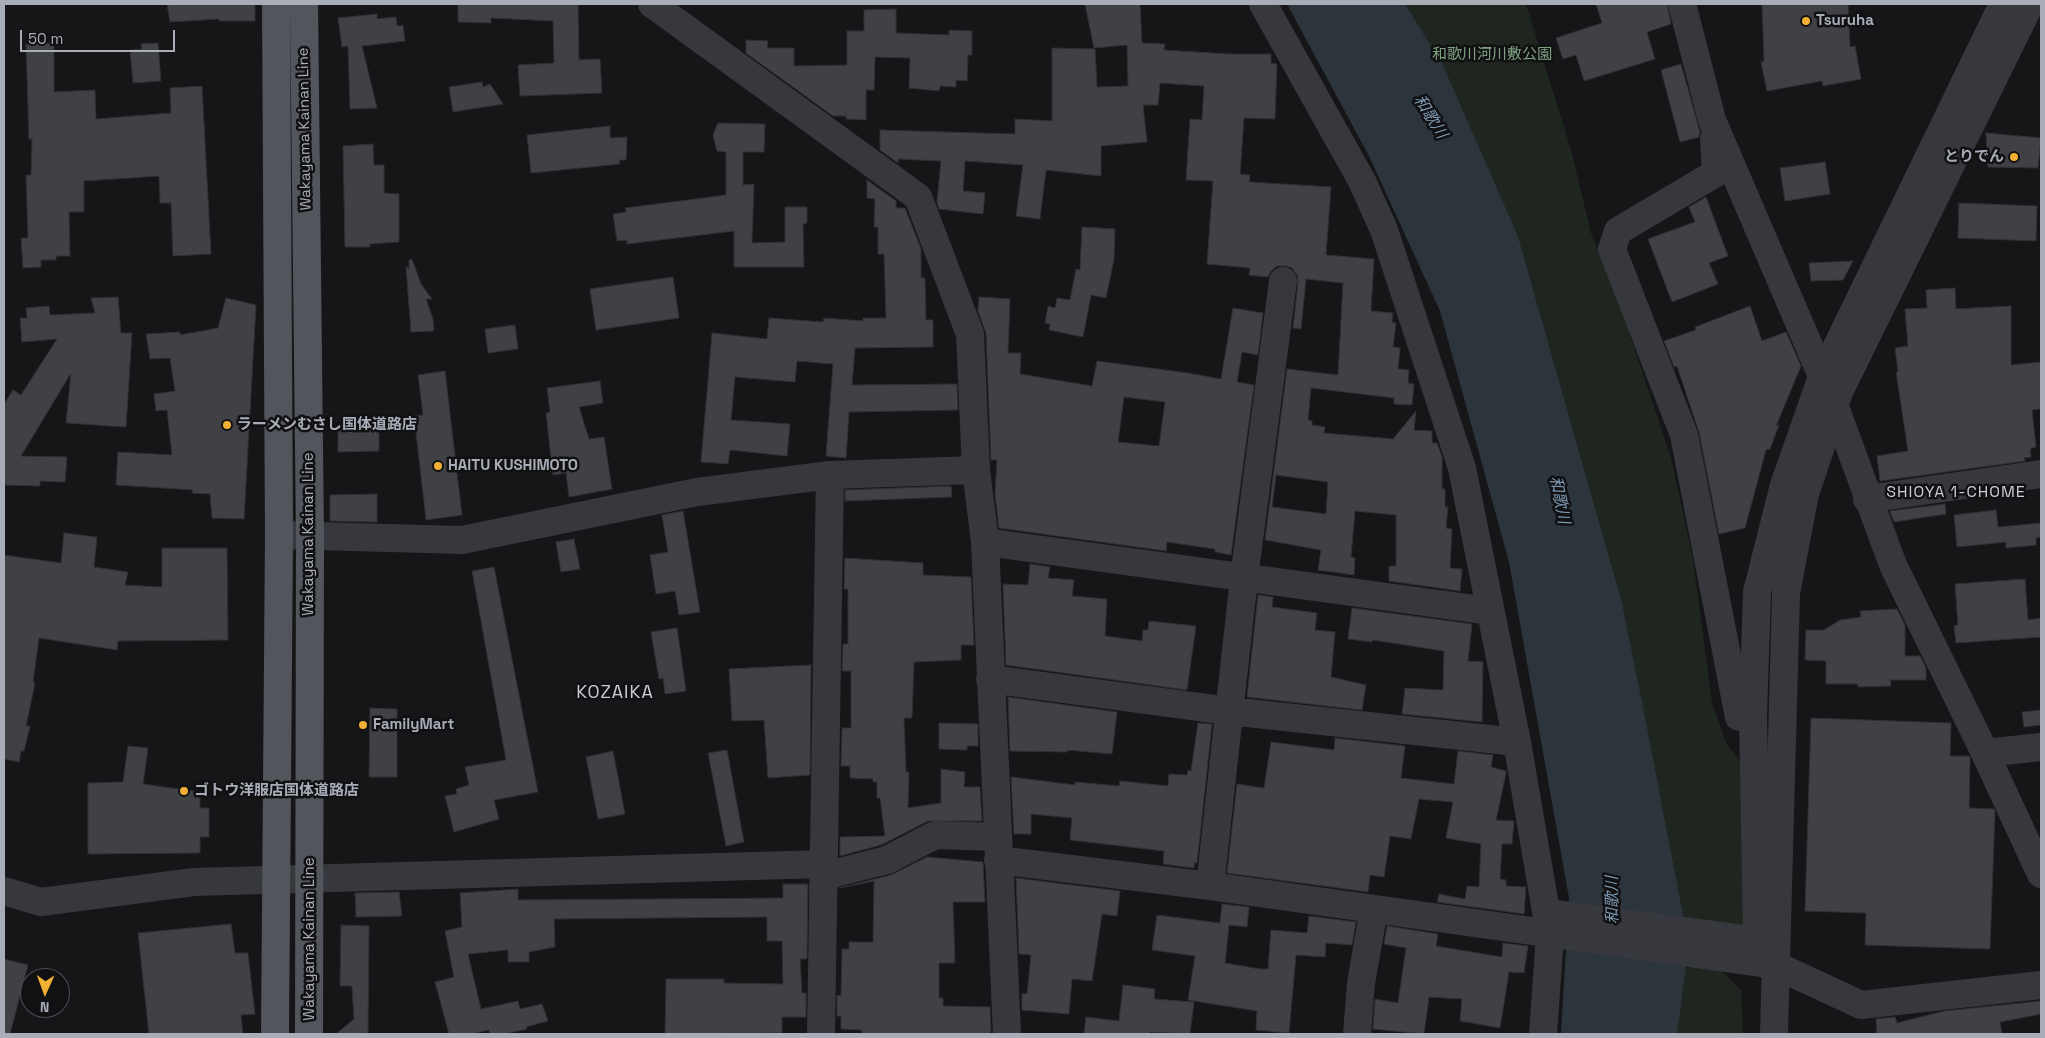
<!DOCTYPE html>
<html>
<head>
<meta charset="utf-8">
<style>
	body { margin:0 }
	#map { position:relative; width:2045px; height:1038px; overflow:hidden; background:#161618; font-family:"Space Grotesk",sans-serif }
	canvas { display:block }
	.frame { position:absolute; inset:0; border:5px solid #a8adb8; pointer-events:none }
	.north { position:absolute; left:20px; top:968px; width:50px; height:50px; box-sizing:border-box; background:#111113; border:1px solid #4d4f55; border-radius:50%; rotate:182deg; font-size:14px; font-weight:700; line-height:20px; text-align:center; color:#a8adb8 }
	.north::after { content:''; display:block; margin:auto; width:18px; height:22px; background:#f2b134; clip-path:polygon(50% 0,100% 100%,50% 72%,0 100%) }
	.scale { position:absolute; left:20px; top:30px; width:155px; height:22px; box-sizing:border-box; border:2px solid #a8adb8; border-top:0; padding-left:6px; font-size:15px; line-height:18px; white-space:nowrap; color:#a8adb8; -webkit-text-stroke:4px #111113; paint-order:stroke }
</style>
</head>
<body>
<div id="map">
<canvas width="2045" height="1038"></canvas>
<div class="frame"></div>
<div class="north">N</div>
<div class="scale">50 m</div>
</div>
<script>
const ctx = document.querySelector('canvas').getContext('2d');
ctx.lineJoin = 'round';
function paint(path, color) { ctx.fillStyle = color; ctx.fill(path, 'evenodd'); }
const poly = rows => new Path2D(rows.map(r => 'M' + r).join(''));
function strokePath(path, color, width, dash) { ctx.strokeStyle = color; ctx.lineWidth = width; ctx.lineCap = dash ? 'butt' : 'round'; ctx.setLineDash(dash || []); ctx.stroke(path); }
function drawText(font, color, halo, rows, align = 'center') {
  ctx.font = font + ' "Space Grotesk","Noto Sans JP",sans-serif'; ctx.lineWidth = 5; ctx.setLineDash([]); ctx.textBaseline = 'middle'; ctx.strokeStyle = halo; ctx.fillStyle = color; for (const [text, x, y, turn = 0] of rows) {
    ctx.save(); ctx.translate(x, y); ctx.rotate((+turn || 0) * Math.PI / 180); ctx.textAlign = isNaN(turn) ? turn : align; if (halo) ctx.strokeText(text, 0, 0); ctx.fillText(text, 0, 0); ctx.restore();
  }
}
const green = poly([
	[1405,4,1526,4,1572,153,1591,233,1626,323,1671,458,1693,559,1712,703,1727,745,1748,769,1750,926,1684,920,1622,603,1518,236,1443,65],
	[1712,962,1741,990,1743,1034,1677,1034,1686,968]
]);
const water = poly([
	[1287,4,1405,4,1443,65,1518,236,1622,603,1644,712,1684,920,1686,968,1677,1034,1561,1034,1569,898,1509,562,1440,311,1369,156]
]);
const building = poly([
	[167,4,255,4,255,21,219,21,219,19,170,22,167,4],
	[458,4,578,4,579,60,600,59,602,93,520,96,518,65,554,63,553,21,491,18,491,23,458,22,458,4],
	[1085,4,1140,4,1142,43,1165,44,1164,50,1229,54,1271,54,1271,63,1277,64,1275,119,1244,118,1240,174,1250,175,1249,182,1331,187,1326,255,1374,259,1371,311,1393,313,1392,322,1396,323,1393,347,1400,348,1398,369,1409,370,1408,383,1414,384,1412,405,1394,404,1394,398,1311,388,1308,420,1312,421,1312,425,1325,427,1324,433,1393,439,1416,411,1414,430,1432,431,1432,443,1437,443,1442,457,1442,489,1445,489,1445,507,1448,507,1446,528,1452,529,1450,568,1462,569,1460,591,1389,581,1389,566,1396,566,1396,515,1355,511,1351,557,1355,558,1354,575,1318,570,1321,550,1265,540,1287,369,1338,375,1343,283,1306,279,1301,329,1293,328,1298,283,1297,275,1292,268,1286,266,1277,266,1271,271,1268,277,1249,275,1250,268,1207,264,1213,181,1186,180,1190,119,1202,120,1204,86,1160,83,1158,105,1143,105,1147,142,1101,146,1101,176,1046,170,1040,219,1016,216,1023,165,965,161,963,191,985,193,983,214,939,209,937,202,941,161,898,159,898,163,880,150,880,130,1015,134,1015,119,1052,121,1052,48,1095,49,1097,87,1128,86,1127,45,1094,48,1085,4],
	[1276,475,1328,482,1326,514,1272,507,1276,475],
	[1596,4,1667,4,1671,24,1647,32,1655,59,1584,81,1576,55,1563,59,1556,38,1602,23,1596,4],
	[1762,4,1848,4,1850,47,1855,46,1861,79,1823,86,1822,81,1767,91,1761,62,1764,61,1762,4],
	[896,9,896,33,949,35,949,30,972,31,972,55,968,55,967,81,956,80,956,87,940,86,939,91,909,88,910,58,875,57,874,90,866,90,866,120,846,119,846,116,833,116,746,53,746,40,768,41,767,48,794,48,794,66,847,65,847,31,864,31,864,10,896,9],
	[377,14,377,19,396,17,397,26,403,25,405,41,362,46,377,108,350,109,348,46,342,47,338,18,377,14],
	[54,43,54,92,95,90,96,119,171,113,170,88,202,86,211,254,173,256,171,203,160,203,159,176,84,181,84,212,69,212,70,256,56,256,56,260,41,260,41,267,23,268,21,238,28,238,26,175,31,175,32,139,29,139,26,44,54,43],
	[158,43,161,81,133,83,130,50,142,49,141,44,158,43],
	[1681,64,1700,132,1699,137,1680,142,1661,70,1681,64],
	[482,82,483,87,490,84,503,104,453,112,449,87,482,82],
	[718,123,765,124,764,152,743,152,743,185,754,184,752,243,785,242,785,207,807,207,807,223,803,224,804,267,734,267,734,231,627,244,627,240,617,241,613,214,626,212,625,208,726,195,726,152,717,151,713,135,718,123],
	[610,126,610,138,627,137,626,160,619,160,620,164,531,173,527,135,610,126],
	[1986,133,2041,138,2038,168,1988,167,1986,133],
	[373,144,374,165,384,165,384,193,399,194,399,242,370,244,370,247,345,247,343,146,373,144],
	[1825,162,1830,194,1785,201,1780,168,1825,162],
	[867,180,896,201,896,208,905,208,921,249,921,278,925,278,926,320,933,320,933,347,855,348,852,385,957,384,958,410,849,412,846,458,826,456,833,364,797,361,795,382,735,377,731,420,790,424,787,456,730,450,728,464,701,462,712,333,767,339,769,318,823,322,824,318,863,321,863,318,886,318,884,254,878,254,878,227,874,227,875,199,867,198,867,180],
	[1706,197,1728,256,1709,263,1718,284,1672,302,1648,239,1695,222,1689,207,1706,197],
	[1959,203,2037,206,2036,241,1958,238,1959,203],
	[1082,227,1115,229,1114,259,1106,298,1091,295,1083,337,1049,330,1050,324,1045,323,1048,306,1055,308,1057,298,1070,300,1076,269,1080,270,1082,227],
	[412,259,421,284,432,299,426,299,433,319,434,331,411,332,406,266,409,269,409,260,412,259],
	[1853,261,1843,280,1811,281,1809,263,1853,261],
	[673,277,679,318,596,330,590,289,673,277],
	[1955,288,1956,309,2011,306,2011,365,2041,362,2041,409,2032,410,2036,447,2030,449,2031,457,2024,458,2025,461,1880,481,1877,456,1908,451,1896,372,1898,372,1895,348,1908,346,1905,309,1927,308,1926,290,1955,288],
	[118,297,121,333,132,333,126,427,66,423,71,373,21,456,67,457,65,482,40,481,40,486,4,485,4,404,13,390,21,395,57,339,22,342,20,318,27,318,26,308,49,306,50,315,95,313,91,298,118,297],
	[979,297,1010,299,1008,353,1021,353,1020,374,1092,386,1097,361,1188,373,1221,379,1233,308,1263,313,1258,355,1242,352,1237,382,1254,385,1231,555,1215,552,1215,549,1167,542,1166,551,999,528,995,494,997,460,991,460,986,333,978,311,979,297],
	[1124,397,1165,402,1159,446,1118,442,1124,397],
	[226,298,256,305,244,519,212,518,210,494,192,493,193,490,116,485,118,452,172,455,167,410,156,411,154,394,175,391,170,358,150,359,146,334,180,332,180,335,218,328,226,298],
	[1750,306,1762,341,1786,332,1801,366,1776,426,1779,425,1770,449,1766,450,1745,528,1719,534,1699,432,1677,366,1674,367,1664,341,1696,330,1695,327,1750,306],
	[515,325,518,349,488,353,485,329,515,325],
	[445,371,462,515,426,520,414,416,423,415,418,375,445,371],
	[600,381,603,403,579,407,589,439,604,437,612,489,569,497,566,473,553,475,546,413,550,412,547,388,600,381],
	[379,427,379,451,338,452,338,428,379,427],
	[951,486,952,497,845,501,845,490,951,486],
	[377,494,377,522,330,521,330,495,377,494],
	[1945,504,1946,514,1894,522,1890,511,1945,504],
	[1996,510,1998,527,2041,523,2041,537,2036,538,2036,545,2006,548,2006,542,1957,547,1954,515,1996,510],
	[683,511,700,612,679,615,675,591,656,594,650,555,668,552,662,515,683,511],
	[64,533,97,537,94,567,128,572,125,585,162,587,162,548,227,548,228,640,118,641,117,650,39,638,33,682,35,683,26,726,30,726,24,751,21,751,19,762,4,759,4,555,61,563,64,533],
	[574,539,580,569,561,572,556,542,574,539],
	[845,558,923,563,923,575,971,577,974,645,961,645,961,660,914,662,912,718,904,718,906,772,909,772,908,808,941,803,941,769,965,772,964,787,980,787,982,821,928,821,881,845,840,856,840,837,885,836,880,798,877,798,877,782,873,782,873,779,850,778,850,766,841,766,842,728,851,728,851,671,842,671,843,644,848,644,848,589,844,589,845,558],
	[1030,564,1050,567,1048,578,1074,580,1072,596,1107,599,1105,636,1142,641,1143,630,1148,630,1149,621,1196,626,1187,690,1006,665,1003,584,1028,585,1030,564],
	[494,567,538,792,494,800,499,819,454,832,445,796,457,794,456,789,469,785,465,767,506,760,472,571,494,567],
	[2025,579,2028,620,2041,618,2041,637,1956,643,1954,626,1958,625,1955,584,2025,579],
	[1258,595,1273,597,1272,607,1317,613,1315,630,1335,632,1331,677,1366,685,1362,710,1247,697,1258,595],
	[1352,608,1472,624,1468,661,1483,662,1482,722,1402,714,1405,688,1443,690,1444,651,1373,640,1372,642,1348,639,1352,608],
	[1897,609,1905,625,1905,656,1920,656,1926,668,1926,680,1890,680,1891,686,1858,687,1858,684,1826,684,1826,661,1805,660,1806,630,1824,630,1840,620,1861,617,1860,611,1897,609],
	[677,628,686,691,665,694,663,678,659,679,651,632,677,628],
	[811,665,810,775,768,778,764,720,732,721,729,669,811,665],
	[1008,697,1117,712,1112,754,1067,750,1068,752,1010,751,1008,697],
	[370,708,397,709,397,777,369,777,370,708],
	[2041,710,2041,725,2024,727,2022,712,2041,710],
	[1811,718,1951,723,1950,756,1969,756,1970,759,1969,808,1994,809,1995,811,1990,949,1865,945,1866,913,1805,911,1811,718],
	[939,723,978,724,978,746,967,746,967,750,939,749,939,723],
	[1198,723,1212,724,1197,863,1194,863,1194,868,1163,864,1164,851,1070,840,1072,818,1031,814,1031,834,1014,834,1011,777,1075,785,1075,782,1119,786,1120,781,1168,786,1169,774,1187,775,1188,770,1191,771,1198,723],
	[1335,738,1405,746,1401,778,1454,784,1458,751,1493,755,1491,767,1506,771,1506,773,1496,820,1514,821,1512,844,1502,844,1500,879,1506,880,1506,886,1526,887,1524,914,1437,902,1439,894,1465,899,1467,886,1479,887,1481,844,1446,838,1453,802,1419,799,1411,839,1390,836,1384,877,1370,875,1368,892,1227,873,1237,784,1264,788,1271,742,1334,750,1335,738],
	[128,746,148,748,143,784,200,792,200,808,209,808,209,837,200,837,200,853,88,854,88,783,123,782,128,746],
	[727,750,744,842,726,846,708,753,727,750],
	[613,751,625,814,598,819,586,757,613,751],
	[927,857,983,862,985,902,953,902,955,963,939,963,939,998,943,998,943,1006,990,1007,991,1032,988,1034,862,1034,862,1030,841,1029,841,1016,837,1016,837,995,841,996,842,949,849,949,849,942,873,942,874,881,839,888,891,875,927,857],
	[1016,878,1120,891,1117,916,1102,914,1092,981,1072,979,1069,1014,1022,1010,1022,993,1027,994,1031,955,1019,954,1016,878],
	[783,884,808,884,807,959,800,959,802,993,806,993,806,1017,782,1017,782,1033,665,1034,666,979,724,979,724,983,783,984,782,941,767,941,767,917,554,919,555,947,529,952,529,962,508,962,508,950,468,954,481,1009,518,1001,520,1009,542,1004,548,1021,526,1027,527,1029,504,1034,490,1034,489,1030,471,1034,449,1034,435,982,454,977,445,931,462,927,460,893,518,889,518,900,783,898,783,884],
	[399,892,402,916,356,917,355,893,399,892],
	[1222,904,1249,907,1247,927,1229,925,1225,963,1260,969,1268,969,1271,930,1307,933,1309,916,1356,922,1352,945,1326,943,1325,957,1296,955,1289,1033,1256,1030,1257,1011,1188,1000,1195,956,1152,950,1157,915,1220,923,1222,904],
	[231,924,235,953,248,953,255,1014,241,1015,243,1034,149,1034,138,933,231,924],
	[341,925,369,926,368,1034,336,1034,354,1019,352,986,340,986,341,925],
	[1387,926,1438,934,1436,946,1502,957,1503,943,1528,946,1524,973,1509,972,1500,1028,1460,1021,1462,999,1429,997,1424,1034,1373,1029,1375,999,1398,1003,1406,948,1384,944,1387,926],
	[4,959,28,965,10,1034,4,1034,4,959],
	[1123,985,1155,989,1154,999,1194,1002,1190,1034,1150,1032,1150,1034,1084,1034,1086,1017,1119,1021,1123,985],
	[2041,1001,2041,1014,2000,1022,2002,1034,1877,1034,1876,1019,1895,1017,1897,1023,1944,1011,2041,1001]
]);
const minor = poly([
	[652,4,918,197,970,334,976,470,985,542,1007,1034],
	[1263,4,1362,181,1384,230,1462,468,1517,742,1550,935,1543,1034],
	[1682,4,1712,120,1834,404,1893,565,1985,753,2041,874],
	[1714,139,1716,173,1618,231,1612,249,1684,435,1739,717,1753,716],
	[1867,499,2041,474],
	[279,535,462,540,697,492,830,475,976,470],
	[985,542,1490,611],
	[990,679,1229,711,1517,742],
	[1985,753,2041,747],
	[998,860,1210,886,1775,965,1861,1005,2041,985],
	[824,876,887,860,935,835,997,837],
	[1210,886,1244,578,1283,281],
	[4,891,41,902,194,882,824,864],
	[1547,913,1758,941],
	[1757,933,1753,716,1757,592,1784,485,1822,377,2003,4],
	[821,1034,830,475],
	[1357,1034,1361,983,1374,909],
	[1774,1034,1786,593,1805,494,1839,392,2030,4]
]);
const major = poly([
	[304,4,310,536,309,1034],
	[275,1034,279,535,276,4]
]);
const markers = [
	[1806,21,5,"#f2b134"],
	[2014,157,5,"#f2b134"],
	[227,425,5,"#f2b134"],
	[438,466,5,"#f2b134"],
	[363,725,5,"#f2b134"],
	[184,791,5,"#f2b134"]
];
const poiNames = [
	["Tsuruha",1816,21],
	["とりでん",2004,157,"right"],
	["ラーメンむさし国体道路店",237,425],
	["HAITU KUSHIMOTO",448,466],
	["FamilyMart",373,725],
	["ゴトウ洋服店国体道路店",194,791]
];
const parkNames = [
	["和歌川河川敷公園",1492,55]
];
const streetNames = [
	["Wakayama Kainan Line",305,129,-91],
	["Wakayama Kainan Line",309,534,-90],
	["Wakayama Kainan Line",310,939,-90]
];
const waterNames = [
	["和歌川",1430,117,58],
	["和歌川",1559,500,79],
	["和歌川",1613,900,-91]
];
const neighbourhoodNames = [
	["SHIOYA 1-CHOME",1956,493]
];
const quarterNames = [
	["KOZAIKA",615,693]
];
paint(green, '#1e261f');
paint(water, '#2c353c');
paint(building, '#404145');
strokePath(building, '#303034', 1);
strokePath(minor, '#37383d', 28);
strokePath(major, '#53555c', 28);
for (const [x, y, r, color] of markers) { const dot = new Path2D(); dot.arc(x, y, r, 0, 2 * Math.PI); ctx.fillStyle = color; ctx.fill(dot); strokePath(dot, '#111113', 2); }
drawText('bold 15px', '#a8adb8', '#111113', poiNames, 'left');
drawText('15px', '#7fa381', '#111113', parkNames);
drawText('15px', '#a8adb8', '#111113', streetNames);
drawText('italic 16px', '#7f9bb3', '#111113', waterNames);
ctx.letterSpacing = '1px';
drawText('16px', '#c9ccd4', '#111113', neighbourhoodNames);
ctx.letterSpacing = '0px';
ctx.letterSpacing = '1px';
drawText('18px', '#c9ccd4', '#111113', quarterNames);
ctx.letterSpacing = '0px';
</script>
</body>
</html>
